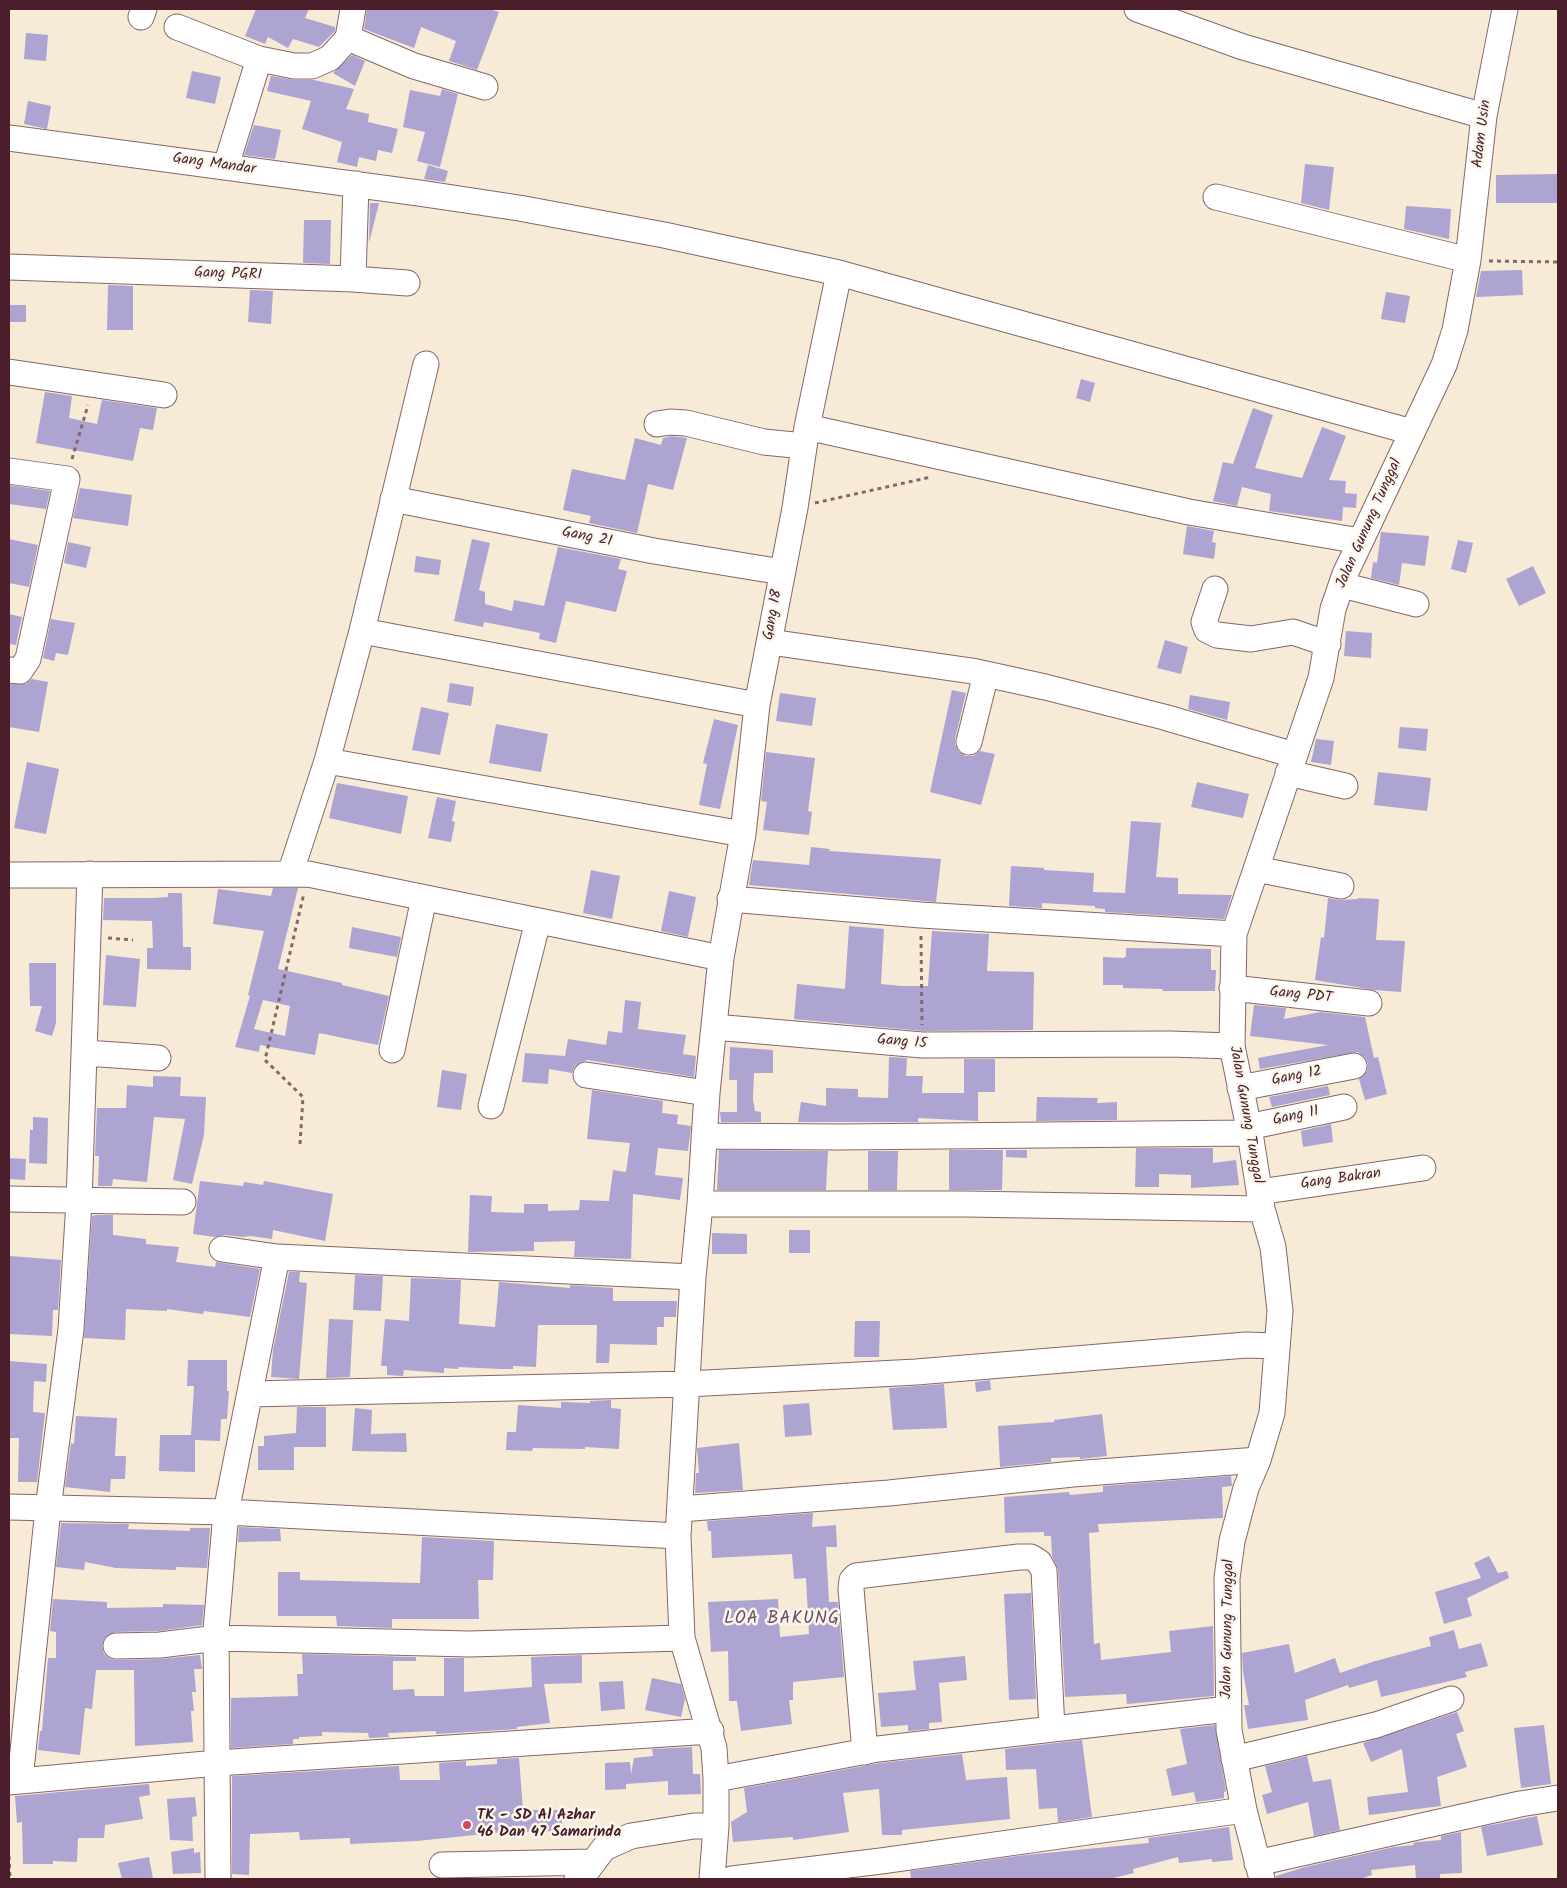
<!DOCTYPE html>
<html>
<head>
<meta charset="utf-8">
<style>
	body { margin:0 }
	#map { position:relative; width:1567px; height:1888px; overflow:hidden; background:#f7ead6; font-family:Kalam,sans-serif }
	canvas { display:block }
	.frame { position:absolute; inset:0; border:10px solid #4a1f2b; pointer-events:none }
</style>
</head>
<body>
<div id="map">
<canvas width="1567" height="1888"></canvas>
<div class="frame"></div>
</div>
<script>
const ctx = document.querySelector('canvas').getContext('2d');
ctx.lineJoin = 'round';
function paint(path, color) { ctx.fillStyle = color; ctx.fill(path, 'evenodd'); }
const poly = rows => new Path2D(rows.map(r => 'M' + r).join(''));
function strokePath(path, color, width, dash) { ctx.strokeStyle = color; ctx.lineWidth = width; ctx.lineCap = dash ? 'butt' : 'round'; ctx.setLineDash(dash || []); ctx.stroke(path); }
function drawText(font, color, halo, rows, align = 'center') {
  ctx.font = font + ' Kalam,sans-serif'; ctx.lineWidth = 5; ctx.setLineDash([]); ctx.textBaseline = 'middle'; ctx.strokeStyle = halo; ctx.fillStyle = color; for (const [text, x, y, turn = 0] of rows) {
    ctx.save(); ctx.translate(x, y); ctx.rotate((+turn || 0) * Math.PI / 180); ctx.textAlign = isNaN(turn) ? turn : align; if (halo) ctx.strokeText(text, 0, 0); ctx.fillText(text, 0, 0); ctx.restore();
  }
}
const building = poly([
	[256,9,309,9,305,18,335,27,335,31,319,47,293,39,288,48,268,37,265,44,245,36],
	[367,9,489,9,499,12,477,70,449,61,456,41,421,27,414,48,364,29],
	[26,33,48,35,46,61,24,59],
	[352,55,365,61,355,86,333,73],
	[192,71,221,77,215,104,186,98],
	[271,76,294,80,314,80,354,89,346,109,369,114,368,122,398,129,392,153,378,150,376,161,359,157,357,167,337,162,342,142,302,129,311,101,267,91],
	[442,89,458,94,440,167,417,161,425,132,403,127,410,90,440,96],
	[28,101,51,106,47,129,24,124],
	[254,125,281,130,275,159,244,155],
	[1305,164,1334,167,1329,210,1301,203],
	[428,165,448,171,445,182,424,179],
	[1558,174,1558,203,1496,203,1496,175],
	[370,203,379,203,369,243],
	[1406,206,1451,209,1449,239,1404,229],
	[304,220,331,220,330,264,303,263],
	[1522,270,1523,295,1476,297,1481,271],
	[108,285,133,286,133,330,107,330],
	[250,290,273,291,271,324,248,322],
	[1386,292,1410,296,1405,323,1381,319],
	[9,305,26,305,26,322,9,322],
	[1081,379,1095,383,1090,402,1076,398],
	[45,392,72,396,69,418,97,424,102,400,157,408,153,430,140,428,133,461,36,443],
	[1253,408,1273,415,1255,468,1302,478,1322,427,1346,436,1329,480,1346,481,1345,493,1357,494,1356,508,1343,507,1342,521,1269,511,1271,494,1242,487,1237,506,1213,501,1223,462,1233,464],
	[671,436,687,438,673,490,648,484,637,533,589,523,591,516,563,510,572,469,625,480,635,438,661,445,663,438],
	[9,485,50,491,46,509,9,504],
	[80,488,132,495,128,526,73,518],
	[1187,526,1214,531,1212,542,1216,543,1214,559,1183,554],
	[1381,532,1429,536,1425,566,1402,563,1399,585,1371,578,1373,562,1377,563],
	[9,539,38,545,29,587,9,583],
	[472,539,490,543,479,590,485,592,485,604,512,611,514,600,544,606,558,547,621,559,618,569,627,571,616,612,566,601,556,643,539,639,540,633,484,622,483,627,454,621],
	[1458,540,1473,543,1466,573,1451,569],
	[68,542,91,547,86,568,64,563],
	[416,556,441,560,439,575,414,572],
	[1533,566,1546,593,1519,606,1506,579],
	[9,614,22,617,16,645,9,644],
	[51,619,75,623,68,655,56,653,54,661,43,658],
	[1346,631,1372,633,1371,658,1344,656],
	[1165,640,1188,647,1181,674,1157,668],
	[32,679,48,682,39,732,9,727,9,684,26,684],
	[450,683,474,687,471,706,447,702],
	[952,690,966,693,955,739,955,745,959,752,966,756,973,756,980,751,995,754,981,805,930,792],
	[780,693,816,698,812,726,776,721],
	[1190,695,1230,702,1227,720,1188,709],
	[421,707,449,713,440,755,412,750],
	[714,719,738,725,720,809,699,805,707,764,703,763],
	[496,724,548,734,541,772,489,763],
	[1400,727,1428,729,1426,751,1398,748],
	[1316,739,1334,741,1331,765,1311,762],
	[766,752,815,758,808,811,812,812,809,835,763,830,767,802,761,801],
	[27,762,59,769,46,834,14,828],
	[1378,772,1431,778,1427,811,1374,805],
	[1197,782,1249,794,1243,818,1191,807],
	[337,783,408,796,401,834,329,818],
	[437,797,456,801,452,821,455,822,451,842,428,838],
	[1131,821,1161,823,1156,877,1178,878,1178,894,1232,895,1224,919,1105,912,1105,909,1095,908,1095,906,1042,903,1042,908,1009,906,1011,866,1044,868,1044,870,1094,873,1093,892,1125,893],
	[811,847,830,849,829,851,941,859,936,902,749,885,753,860,809,865],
	[591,870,620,876,612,919,583,913],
	[273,888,298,888,278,969,342,983,342,985,389,996,378,1045,319,1033,315,1055,260,1045,259,1052,235,1047,250,996,248,995,264,931,213,924,218,889,271,896],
	[263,1000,290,1006,285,1036,254,1029],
	[669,891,696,897,688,937,661,931],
	[168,893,182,893,183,947,191,947,191,970,147,969,147,948,153,948,152,921,103,920,104,898,152,898,168,897],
	[1328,898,1339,900,1358,899,1358,898,1379,899,1376,940,1405,941,1401,992,1374,990,1315,980,1321,937,1324,938],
	[849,926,884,929,881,984,901,986,928,986,932,931,989,934,987,971,1034,972,1033,1030,923,1031,794,1019,797,984,845,989],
	[352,927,401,937,397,957,349,948],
	[1126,948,1211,949,1211,970,1216,970,1215,991,1162,991,1163,989,1123,988,1123,985,1103,985,1103,957,1124,958,1126,956],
	[106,955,140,959,136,1007,103,1005],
	[29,963,56,963,56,1023,52,1036,35,1031,42,1006,30,1006],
	[625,1000,641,1002,638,1029,686,1035,683,1054,696,1056,694,1077,587,1060,575,1066,572,1073,549,1069,548,1084,522,1082,525,1053,565,1056,568,1039,606,1045,608,1031,622,1033],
	[1254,1005,1286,1008,1284,1019,1320,1012,1365,1017,1374,1058,1378,1057,1387,1094,1365,1100,1359,1079,1367,1071,1368,1064,1365,1057,1358,1052,1260,1069,1258,1058,1328,1045,1250,1036],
	[730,1047,773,1050,773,1073,754,1073,753,1099,755,1111,761,1112,761,1122,721,1122,720,1112,737,1112,737,1080,729,1080],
	[889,1057,907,1058,906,1076,923,1076,922,1093,964,1093,964,1059,995,1059,995,1092,978,1092,978,1121,918,1118,918,1122,798,1122,801,1102,826,1106,826,1088,858,1089,858,1097,888,1098],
	[442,1070,467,1074,461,1110,437,1107],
	[153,1076,181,1077,180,1096,206,1097,204,1135,192,1184,173,1180,185,1119,154,1117,147,1182,113,1179,112,1186,98,1186,99,1156,95,1156,97,1108,126,1108,127,1085,153,1087],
	[1328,1086,1330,1095,1272,1107,1269,1097],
	[592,1090,663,1101,662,1113,678,1115,677,1124,691,1126,688,1151,658,1148,655,1175,683,1178,680,1200,633,1194,631,1259,574,1257,575,1241,534,1242,534,1251,468,1252,470,1195,492,1196,491,1212,524,1213,524,1204,548,1204,548,1211,579,1210,580,1200,609,1201,613,1170,626,1172,630,1143,587,1139],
	[1037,1097,1098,1098,1097,1103,1117,1102,1117,1120,1036,1121],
	[33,1117,48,1118,47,1164,29,1163,30,1130,33,1130],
	[1331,1124,1333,1142,1303,1147,1301,1131],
	[1136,1148,1213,1148,1213,1163,1236,1160,1239,1185,1191,1188,1191,1175,1159,1174,1159,1187,1135,1187],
	[719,1150,828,1151,826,1190,717,1190],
	[949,1150,1003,1150,1002,1190,949,1190],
	[1006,1150,1027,1150,1027,1158,1006,1157],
	[868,1151,898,1151,897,1190,868,1190],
	[9,1158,26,1159,25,1180,9,1179],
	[200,1181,243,1186,244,1182,263,1185,264,1181,333,1194,325,1241,273,1230,272,1239,251,1236,243,1237,224,1235,215,1237,193,1234],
	[96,1215,113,1215,113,1235,146,1239,146,1244,179,1247,176,1262,215,1267,216,1262,260,1269,250,1317,204,1311,203,1314,167,1309,167,1311,126,1309,125,1340,84,1338,92,1216],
	[789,1230,810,1230,810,1253,789,1253],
	[712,1233,747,1234,747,1254,712,1254],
	[10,1256,61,1260,58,1310,53,1310,52,1336,9,1334],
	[289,1272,300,1272,299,1282,307,1283,299,1379,271,1377,273,1350],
	[355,1275,383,1276,381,1311,353,1310],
	[411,1278,461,1280,459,1324,495,1327,499,1282,570,1288,570,1285,613,1288,613,1301,677,1301,676,1317,664,1317,664,1327,657,1327,657,1345,610,1344,609,1363,596,1363,597,1325,538,1325,536,1367,513,1366,513,1369,500,1369,458,1367,458,1369,444,1368,444,1373,404,1370,403,1376,387,1375,387,1366,381,1366,385,1319,409,1321],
	[329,1319,353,1320,350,1377,326,1378],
	[855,1321,880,1321,879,1357,854,1357],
	[188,1360,227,1360,227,1391,229,1391,227,1419,221,1419,220,1441,195,1440,195,1472,159,1471,160,1435,191,1435,194,1386,187,1386],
	[9,1361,47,1364,46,1382,34,1381,33,1412,45,1413,37,1482,18,1482,19,1438,9,1438],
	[990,1380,991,1390,976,1392,975,1382],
	[944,1384,947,1428,893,1430,889,1388],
	[611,1400,611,1408,621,1409,619,1449,585,1447,585,1449,533,1448,532,1451,506,1450,507,1432,516,1432,518,1405,561,1408,561,1402,590,1403,590,1401],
	[809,1403,812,1435,785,1437,783,1405],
	[297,1407,326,1407,326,1447,294,1447,294,1470,258,1470,258,1446,264,1446,264,1436,296,1433],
	[355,1408,372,1410,371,1434,406,1433,407,1452,352,1451],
	[1102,1414,1107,1456,1080,1459,1080,1457,1051,1458,1051,1462,1000,1467,998,1426,1054,1422,1054,1420],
	[76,1416,117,1418,115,1456,126,1456,125,1479,111,1479,110,1492,65,1487,71,1443,74,1444],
	[739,1443,743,1490,695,1493,696,1473,699,1473,697,1448],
	[1231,1476,1232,1486,1222,1487,1223,1518,1098,1524,1099,1532,1089,1533,1094,1644,1100,1643,1101,1660,1171,1652,1169,1631,1213,1626,1214,1696,1127,1704,1126,1694,1065,1697,1058,1570,1052,1556,1051,1536,1044,1536,1044,1532,1005,1533,1004,1497,1069,1492,1070,1495,1103,1492,1103,1486],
	[813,1513,812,1527,836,1525,837,1547,826,1547,829,1602,838,1602,844,1677,793,1682,793,1700,789,1700,792,1724,741,1731,737,1701,729,1701,728,1651,711,1652,708,1602,778,1599,780,1637,809,1634,806,1578,794,1579,792,1554,712,1558,711,1531,708,1531,707,1521],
	[61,1523,129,1524,128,1529,190,1531,190,1528,210,1528,207,1568,176,1567,176,1570,116,1568,85,1562,84,1570,56,1567],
	[239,1527,280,1529,281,1541,238,1542],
	[422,1537,494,1541,493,1580,478,1580,479,1619,392,1619,392,1628,337,1626,336,1616,278,1616,278,1572,300,1572,300,1580,420,1583],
	[1489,1556,1498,1573,1507,1571,1509,1578,1467,1598,1472,1616,1444,1624,1435,1592,1481,1578,1474,1563],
	[1031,1593,1036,1699,1009,1700,1004,1594],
	[53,1599,107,1602,107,1608,163,1607,163,1604,204,1605,202,1625,159,1631,115,1632,104,1639,102,1646,104,1654,110,1659,116,1660,160,1659,200,1655,202,1669,194,1669,196,1692,192,1692,194,1711,191,1711,193,1742,135,1746,134,1670,96,1670,92,1709,85,1708,80,1755,38,1750,40,1731,42,1731,48,1658,56,1658,56,1632,50,1631],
	[1454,1630,1459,1649,1481,1643,1488,1666,1465,1672,1467,1677,1381,1697,1377,1680,1349,1688,1348,1685,1305,1700,1308,1720,1248,1729,1244,1705,1249,1705,1243,1672,1242,1653,1289,1644,1295,1673,1335,1658,1340,1673,1372,1662,1431,1646,1429,1637],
	[302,1654,416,1657,416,1661,393,1661,393,1690,414,1689,415,1696,444,1696,444,1658,464,1658,464,1692,532,1687,531,1657,582,1655,582,1683,544,1684,550,1723,517,1727,517,1729,436,1734,436,1731,388,1733,389,1737,369,1738,368,1733,322,1732,322,1736,299,1737,299,1739,293,1739,293,1744,231,1748,231,1698,298,1696,297,1674,303,1674],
	[965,1656,967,1680,939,1683,942,1722,929,1723,929,1729,908,1731,908,1725,881,1727,878,1693,916,1690,913,1661],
	[652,1678,681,1684,685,1699,681,1717,645,1710],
	[623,1681,625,1709,601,1711,599,1682],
	[1457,1712,1464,1731,1456,1734,1467,1767,1437,1777,1441,1806,1369,1815,1367,1797,1408,1792,1402,1749,1371,1762,1363,1743],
	[1215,1725,1226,1791,1224,1792,1224,1798,1196,1802,1194,1792,1172,1796,1166,1769,1187,1764,1180,1729],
	[1544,1725,1551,1784,1521,1788,1514,1728],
	[1082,1740,1092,1817,1058,1822,1057,1808,1039,1809,1036,1769,1006,1770,1005,1749],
	[692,1747,693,1774,700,1774,701,1794,668,1795,668,1781,626,1784,626,1789,605,1790,605,1763,630,1762,631,1774,634,1758,653,1756,652,1749],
	[962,1754,966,1780,1007,1777,1010,1819,902,1830,902,1835,882,1835,879,1789,843,1793,849,1832,793,1840,793,1837,733,1842,731,1822,747,1812,744,1788,880,1763],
	[1307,1756,1313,1782,1331,1779,1340,1830,1314,1836,1308,1802,1267,1814,1262,1795,1272,1792,1265,1766],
	[519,1758,523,1810,562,1810,562,1831,503,1832,417,1841,350,1844,350,1838,300,1840,299,1832,250,1834,249,1875,232,1874,232,1776,399,1766,400,1780,440,1780,439,1763,466,1761,466,1766,497,1764,497,1759],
	[149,1784,150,1795,139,1797,143,1819,105,1825,104,1838,78,1838,77,1862,53,1861,53,1864,23,1864,22,1822,17,1823,15,1796],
	[195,1797,197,1816,192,1817,193,1841,170,1840,167,1799],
	[1537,1816,1543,1845,1487,1856,1481,1827],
	[1229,1827,1233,1860,1212,1862,1212,1859,1179,1863,1178,1857,1133,1869,1134,1873,1109,1879,911,1879,910,1871,1025,1855,1149,1843,1148,1838],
	[1461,1832,1462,1873,1440,1874,1440,1879,1416,1879,1415,1865,1371,1870,1372,1875,1360,1879,1276,1879,1276,1876,1305,1867,1394,1847,1414,1845,1413,1843,1418,1842,1441,1840,1441,1836],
	[194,1848,194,1853,200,1852,201,1873,173,1874,171,1852],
	[149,1857,153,1879,122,1879,118,1863]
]);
const path = poly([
	[1489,261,1558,262],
	[72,459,88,405],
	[815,503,931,477],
	[921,936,922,1025],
	[108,938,133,940],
	[300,1144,303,1097,265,1060,304,893],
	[9,1856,10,1879]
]);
const minor = poly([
	[1137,9,1243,47,1484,116],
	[141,17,144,9],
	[177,27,259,59,294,66,312,66,330,58,348,38,353,9],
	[348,38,414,66,485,87],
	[9,138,419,193,519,208,664,235,839,273,1412,432],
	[226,166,259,59],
	[1216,197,1468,260],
	[9,267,353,279,356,184],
	[353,279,407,283],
	[9,372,164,395],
	[657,424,670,422,686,423,764,442,804,446],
	[807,427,1189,512,1360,541],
	[9,471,67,479,28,659,20,671,9,670],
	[393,499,654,551,782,572],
	[1342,585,1416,604],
	[1215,589,1204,622,1207,630,1217,635,1251,639,1293,632,1328,644],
	[362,631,426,364],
	[770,642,972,671,1045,687,1164,717,1294,755],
	[969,742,986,674],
	[327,761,743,834],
	[1288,773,1345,786],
	[1256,869,1341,886],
	[290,874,327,761,362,631,757,705],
	[9,875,308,874,721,958],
	[730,899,921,915,1234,934],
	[1232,988,1369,1003],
	[714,1027,922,1045,1170,1044,1232,1046],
	[392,1050,424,898],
	[86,1053,158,1058],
	[586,1075,707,1093],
	[1240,1088,1354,1066],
	[491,1106,538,921],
	[1248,1127,1344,1107],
	[704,1136,839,1137,1250,1133],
	[1259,1192,1423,1168],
	[9,1199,183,1202],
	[700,1204,966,1204,1262,1209],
	[222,1249,277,1257],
	[250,1394,687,1384,916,1372,1246,1345,1277,1346],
	[9,1507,226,1512,678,1536],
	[680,1509,889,1493,1073,1474,1258,1460],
	[116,1646,160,1645,217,1638,470,1644,682,1638],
	[865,1752,851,1589,852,1580,856,1576,1019,1557,1031,1557,1039,1562,1044,1571,1052,1729],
	[1234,1759,1376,1725,1451,1699],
	[716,1779,878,1749,1228,1709],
	[20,1780,48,1509,71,1329,79,1202,90,874],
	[9,1782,217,1763,711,1731],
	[1257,1863,1520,1804,1558,1798],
	[442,1865,593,1862],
	[218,1879,216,1630,226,1512,277,1257,693,1277],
	[577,1879,583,1876,604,1848,631,1836,694,1826,716,1826],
	[712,1879,716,1826,716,1779,714,1748,682,1638,678,1536,693,1277,700,1204,707,1093,721,958,743,834,757,705,795,508,807,427,839,273],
	[732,1879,881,1861,1244,1810],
	[1262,1879,1244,1810,1229,1730,1227,1578,1232,1541,1246,1488,1258,1460,1272,1413,1280,1311,1273,1247,1262,1209,1250,1133,1232,1046,1234,934,1321,678,1333,609,1345,574,1444,365,1455,330,1468,260,1484,116,1505,9]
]);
const markers = [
	[467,1825,5,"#d1495b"]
];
const streetNames = [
	["Adam Usin",1483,134,-83],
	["Gang Mandar",214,165,8],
	["Gang PGRI",228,275,2],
	["Jalan Gunung Tunggal",1370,524,-66],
	["Gang 21",587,538,11],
	["Gang 18",774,615,-80],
	["Gang PDT",1301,996,6],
	["Gang 15",902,1043,5],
	["Gang 12",1297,1077,-11],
	["Jalan Gunung Tunggal",1245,1115,80],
	["Gang 11",1296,1117,-12],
	["Gang Bakran",1341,1180,-8],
	["Jalan Gunung Tunggal",1229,1629,-89]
];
const poiNames = [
	["TK - SD Al Azhar",477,1816],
	["46 Dan 47 Samarinda",477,1833]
];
const quarterNames = [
	["LOA BAKUNG",782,1620]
];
paint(building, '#ada4d1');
strokePath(minor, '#876667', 27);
strokePath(path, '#876667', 3, [4, 4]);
strokePath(minor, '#fff', 25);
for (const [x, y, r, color] of markers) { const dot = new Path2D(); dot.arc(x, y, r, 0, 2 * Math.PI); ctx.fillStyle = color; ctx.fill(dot); strokePath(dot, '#fbf7ec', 2); }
drawText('15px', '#4a1f2b', '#fbf7ec', streetNames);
drawText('bold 15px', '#4a1f2b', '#fbf7ec', poiNames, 'left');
ctx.letterSpacing = '1px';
drawText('18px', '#6d4e65', '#fbf7ec', quarterNames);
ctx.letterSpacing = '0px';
</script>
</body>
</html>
